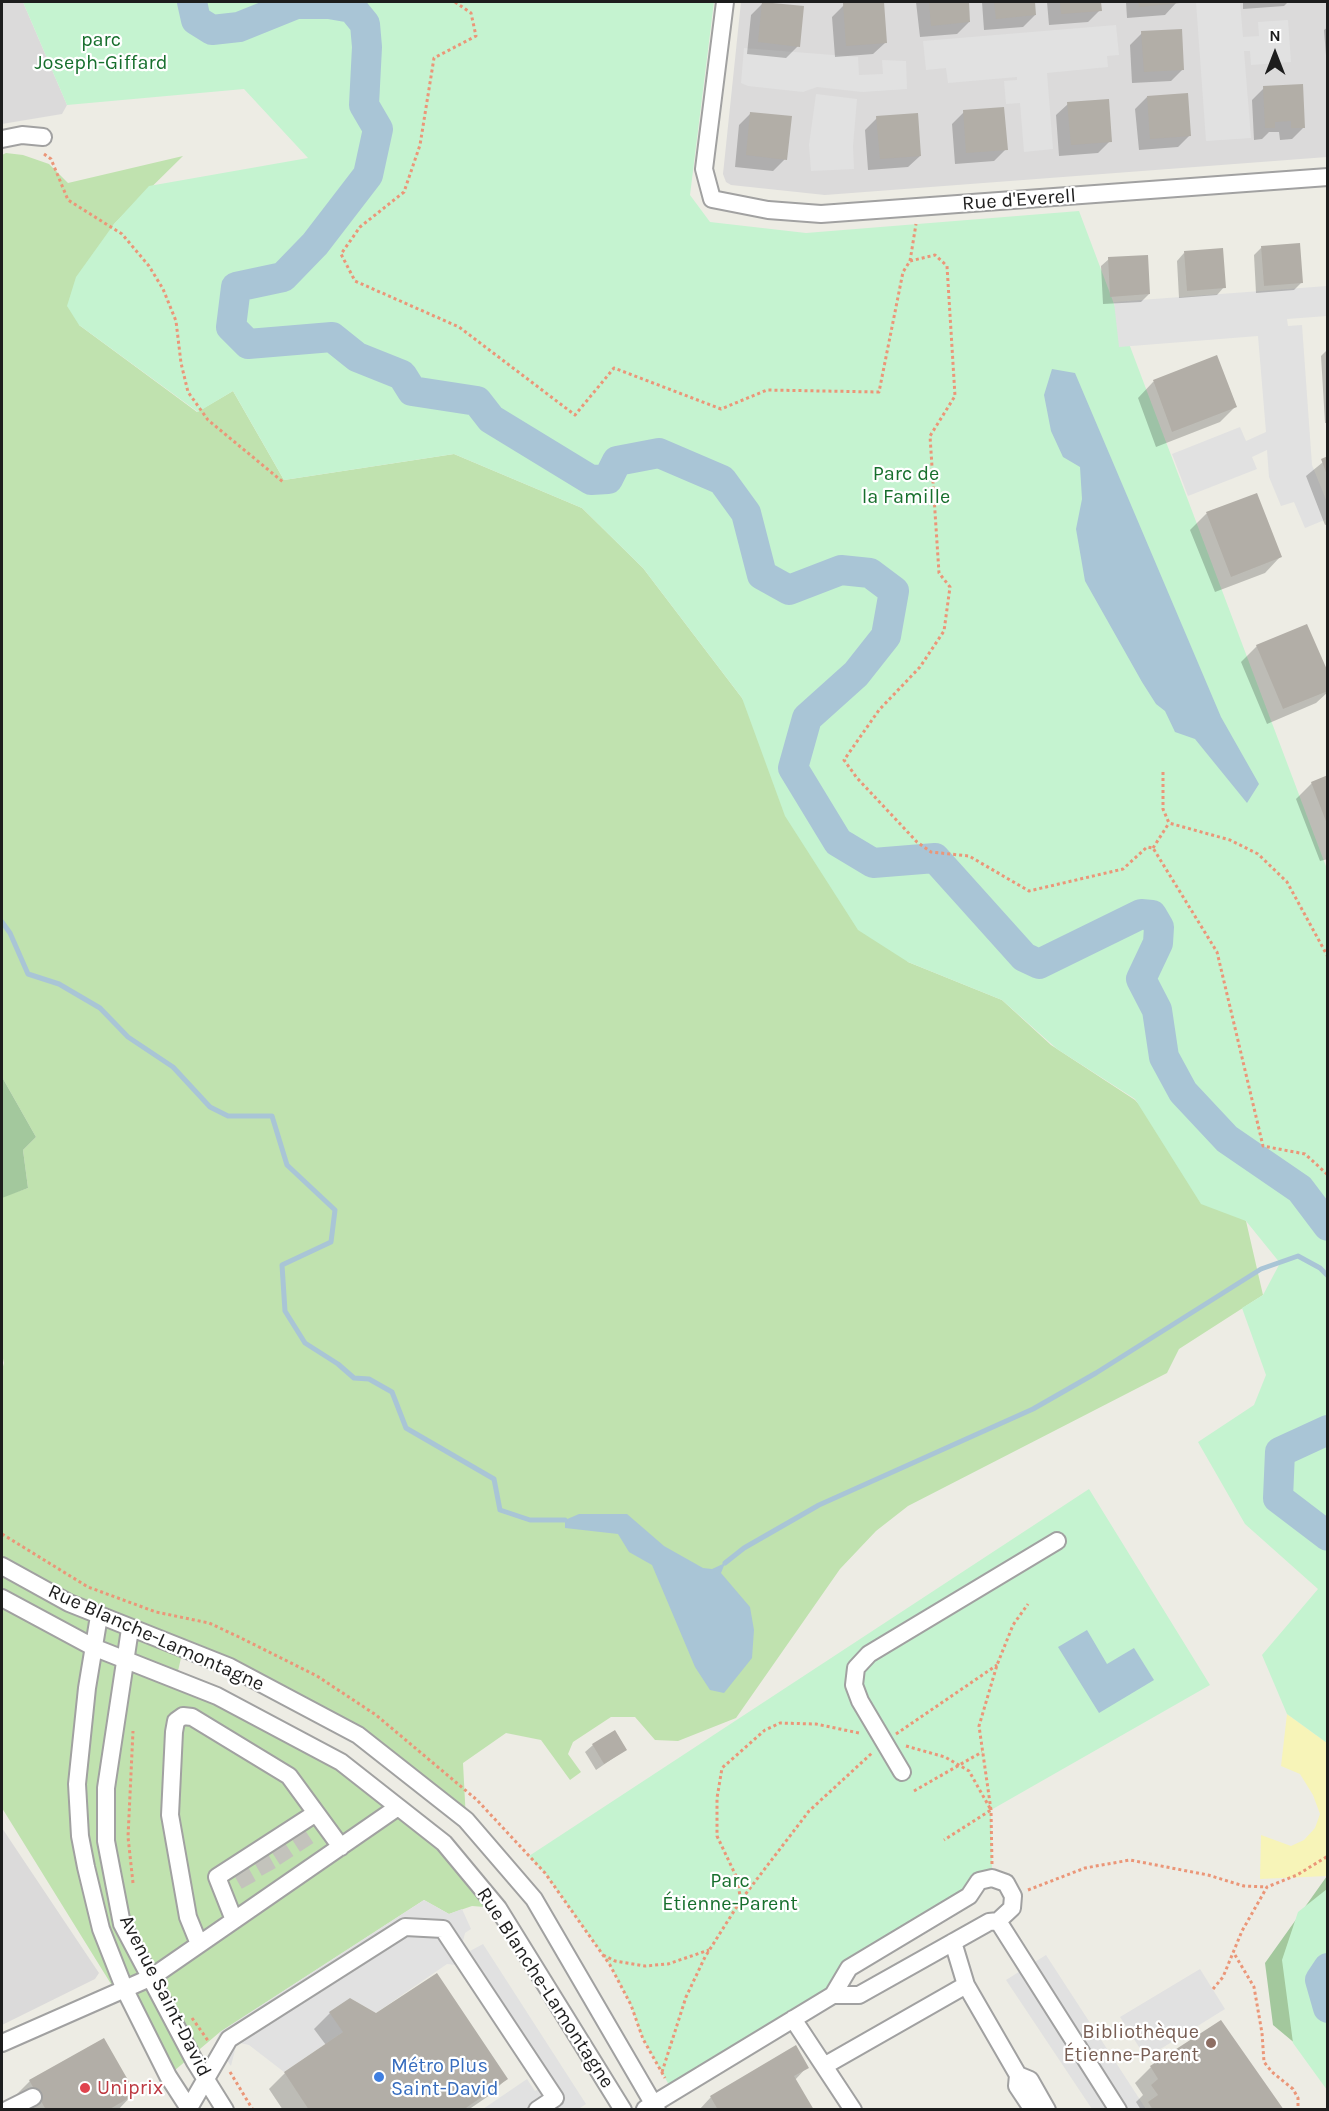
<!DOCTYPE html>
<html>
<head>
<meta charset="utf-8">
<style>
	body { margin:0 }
	#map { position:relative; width:1329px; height:2111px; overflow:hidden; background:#edece4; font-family:Karla,sans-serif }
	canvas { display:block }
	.frame { position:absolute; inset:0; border:3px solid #1d1d1d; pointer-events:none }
	.north { position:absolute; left:1245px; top:24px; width:60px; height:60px; -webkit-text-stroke:4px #fff; paint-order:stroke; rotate:0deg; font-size:16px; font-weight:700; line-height:24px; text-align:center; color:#1d1d1d }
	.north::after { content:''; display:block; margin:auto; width:21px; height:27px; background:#1d1d1d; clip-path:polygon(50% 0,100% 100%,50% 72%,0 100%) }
</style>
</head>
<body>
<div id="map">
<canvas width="1329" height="2111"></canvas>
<div class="frame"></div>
<div class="north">N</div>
</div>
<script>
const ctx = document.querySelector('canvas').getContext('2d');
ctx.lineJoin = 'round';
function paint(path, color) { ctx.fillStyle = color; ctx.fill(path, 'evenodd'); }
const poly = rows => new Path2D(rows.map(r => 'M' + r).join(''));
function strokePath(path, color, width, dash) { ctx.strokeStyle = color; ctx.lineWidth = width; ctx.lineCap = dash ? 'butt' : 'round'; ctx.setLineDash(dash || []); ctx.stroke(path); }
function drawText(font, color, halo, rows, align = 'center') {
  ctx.font = font + ' Karla,sans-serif'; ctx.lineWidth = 4.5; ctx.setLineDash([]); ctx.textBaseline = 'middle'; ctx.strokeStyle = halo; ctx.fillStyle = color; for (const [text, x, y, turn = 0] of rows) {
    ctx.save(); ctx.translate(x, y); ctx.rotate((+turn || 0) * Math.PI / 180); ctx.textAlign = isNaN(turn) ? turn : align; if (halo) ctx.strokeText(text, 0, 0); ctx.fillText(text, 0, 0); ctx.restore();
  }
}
const residential = poly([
	[2,2,23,2,67,105,62,114,2,124],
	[741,2,1327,2,1327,157,825,195,731,185,726,182,723,174],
	[2,1828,99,1973,95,1979,2,2025]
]);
const grass = poly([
	[6,153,23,155,49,164,68,183,183,156,114,224,79,325,197,412,233,391,284,480,454,454,582,508,643,568,742,698,908,962,1002,1000,1051,1045,1135,1100,1246,1221,1263,1295,1179,1349,1167,1373,908,1506,876,1531,840,1569,736,1718,678,1741,655,1740,635,1717,611,1717,573,1742,568,1754,581,1772,570,1780,541,1740,506,1733,463,1763,466,1820,358,1735,183,1649,176,1680,341,1762,444,1843,498,1908,472,1906,449,1914,424,1900,220,2032,168,2076,2,1808,2,1370,4,1363,2,1354,2,1197,28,1188,23,1150,36,1137,2,1077,2,155]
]);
const forest = poly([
	[2,1077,36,1137,23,1150,28,1188,2,1198],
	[1327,1876,1327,2070,1273,2025,1265,1963]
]);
const sand = poly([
	[1287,1714,1327,1743,1327,1876,1260,1879,1261,1835,1291,1846,1304,1840,1315,1828,1320,1814,1313,1795,1300,1774,1281,1766]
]);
const park = poly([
	[23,2,714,2,690,195,710,222,806,233,1079,211,1327,869,1327,1743,1287,1714,1262,1655,1318,1589,1245,1524,1198,1442,1254,1405,1266,1375,1242,1308,1263,1295,1280,1263,1246,1221,1201,1204,1135,1099,1057,1049,1002,1000,908,962,858,930,785,816,742,698,643,568,582,508,454,454,284,480,233,391,198,412,79,325,67,306,76,277,114,224,149,186,308,158,244,89,67,105],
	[1089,1489,1210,1685,991,1810,992,1878,849,1968,833,1995,673,2092,643,2039,631,2005,610,1965,545,1873,529,1856],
	[1327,1889,1327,2090,1293,2043,1282,1960,1298,1912]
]);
const parking = poly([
	[1196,2,1240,2,1243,37,1259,36,1258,22,1288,20,1291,62,1251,65,1250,51,1244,51,1251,138,1206,141],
	[1116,25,1119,55,1107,56,1108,67,1047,73,1053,149,1024,152,1020,103,1006,104,1004,81,1017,80,1017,77,948,83,946,68,926,70,923,41],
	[744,48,858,57,859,75,883,74,882,60,906,61,907,89,862,92,817,87,803,92,748,86,741,83],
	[816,94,857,99,853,146,854,169,811,171,809,145],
	[1327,286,1327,316,1287,319,1288,326,1302,325,1312,465,1327,502,1327,519,1305,528,1294,502,1281,506,1269,477,1267,450,1252,457,1257,469,1188,496,1172,454,1240,427,1246,441,1266,432,1258,336,1119,347,1114,302],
	[424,1900,449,1914,462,1909,471,1929,465,1933,463,1941,470,1951,483,1944,586,2104,577,2110,483,2109,527,2079,535,2091,540,2088,457,1965,447,1964,376,2013,350,1998,343,2032,284,2072,249,2045,240,2043,236,2046,231,2066,215,2043,220,2032],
	[1046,1955,1146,2109,1092,2109,1006,1980],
	[1200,1969,1225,2009,1146,2058,1120,2017]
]);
const water = poly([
	[1052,369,1075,373,1221,717,1259,784,1247,803,1195,739,1175,732,1165,711,1156,704,1142,682,1085,581,1076,529,1082,499,1080,467,1063,457,1051,431,1044,395],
	[579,1514,627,1514,664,1546,703,1568,712,1569,725,1563,721,1573,750,1607,754,1630,752,1658,724,1693,710,1690,695,1667,652,1565,629,1552,618,1534,565,1528,565,1520],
	[1087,1630,1107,1664,1134,1648,1154,1680,1099,1713,1058,1647]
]);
const shadow = poly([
	[916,2,967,2,969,22,957,34,920,37],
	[982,2,1033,2,1035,15,1023,27,984,30],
	[1047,2,1099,2,1100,10,1088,22,1049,25],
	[1126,2,1176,2,1176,3,1165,15,1127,18],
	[1243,2,1288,2,1284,6,1243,9],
	[763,3,798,46,786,58,747,54,751,15],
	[844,5,885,43,873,54,835,57,832,17],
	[1328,27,1328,68,1327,68,1324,30],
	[1142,33,1183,69,1171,81,1132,83,1130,45],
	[1264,88,1304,127,1292,139,1280,140,1279,132,1269,132,1262,139,1254,140,1252,100],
	[1147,97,1190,135,1178,147,1139,150,1135,109],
	[1068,104,1110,141,1098,153,1059,156,1056,115],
	[964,112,1006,149,994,161,955,164,952,124],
	[751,113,785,159,773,171,735,167,739,125],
	[877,118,920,156,908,167,868,170,865,130],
	[1261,248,1302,282,1294,290,1256,293,1254,255],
	[1184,253,1224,287,1217,295,1179,298,1177,261],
	[1109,259,1149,294,1141,302,1103,304,1101,266],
	[1328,349,1328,423,1325,423,1321,356],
	[1217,357,1236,406,1220,422,1156,447,1138,398,1153,382],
	[1328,458,1328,524,1325,525,1306,476],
	[1256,494,1280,557,1265,573,1215,592,1190,530,1206,514],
	[1257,646,1328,676,1328,692,1316,703,1267,724,1241,662],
	[1328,777,1328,859,1320,861,1296,799,1312,783],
	[593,1745,625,1750,596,1770,585,1752],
	[330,2013,506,2079,490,2095,468,2110,283,2110,269,2089,285,2073,326,2045,314,2029],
	[807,2067,795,2080,812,2110,699,2110,711,2097],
	[1151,2067,1282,2110,1141,2110,1136,2102,1143,2095,1135,2083],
	[30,2081,134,2093,118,2110,21,2110,14,2097]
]);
const stream = poly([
	[2,922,10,933,28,974,59,984,100,1008,128,1037,173,1067,210,1107,228,1116,272,1116,287,1165,335,1210,331,1242,282,1265,285,1311,305,1343,338,1364,354,1378,369,1379,392,1392,406,1428,494,1479,500,1510,530,1520,565,1520],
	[725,1563,744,1548,819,1505,1033,1409,1096,1373,1261,1269,1298,1256,1320,1268,1328,1276]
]);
const river = poly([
	[192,2,196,20,212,30,239,27,296,4,329,4,352,8,365,24,367,47,364,105,378,129,368,175,315,244,283,277,236,287,231,327,248,344,332,337,357,357,402,375,412,391,477,401,491,419,591,480,608,479,617,461,659,453,722,480,746,513,762,575,789,590,841,570,870,573,894,591,886,636,856,674,807,718,793,768,838,842,873,863,935,858,1024,957,1039,964,1141,914,1152,915,1159,927,1158,943,1141,979,1157,1010,1164,1057,1183,1092,1227,1139,1300,1189,1328,1226],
	[1328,1430,1280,1452,1278,1498,1328,1536],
	[1328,1968,1320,1980,1328,2008]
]);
const building = poly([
	[762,2,804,6,800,47,758,42],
	[869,2,884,2,887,43,846,46,843,3],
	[929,2,969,2,970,22,931,26],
	[994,2,1035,2,1036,15,996,19],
	[1060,2,1101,2,1102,11,1061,14],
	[1138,2,1180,2,1180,3,1139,7],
	[1182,29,1184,70,1144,72,1141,31],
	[1303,84,1305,128,1291,128,1291,121,1275,122,1275,128,1265,128,1263,86],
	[1188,93,1191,136,1150,139,1147,96],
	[1109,99,1112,142,1071,145,1067,102],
	[1004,107,1008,150,966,153,963,110],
	[750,112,792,116,787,160,746,155],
	[918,113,921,156,880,159,876,116],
	[1300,243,1303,283,1264,286,1261,246],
	[1223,248,1226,288,1187,291,1184,251],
	[1148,255,1150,294,1110,297,1108,257],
	[1217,355,1237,407,1172,432,1153,380],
	[1328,456,1328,475,1327,475,1321,459],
	[1257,493,1282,557,1231,577,1206,512],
	[1307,624,1328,672,1328,691,1283,709,1256,645],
	[1328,775,1328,824,1327,824,1311,782],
	[615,1730,627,1750,604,1764,592,1744],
	[437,1973,508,2079,463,2110,309,2110,284,2072,343,2032,329,2012,350,1998,376,2013],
	[1221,2020,1284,2110,1153,2110,1148,2102,1158,2095,1151,2085,1158,2079,1150,2066],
	[104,2038,136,2094,108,2110,46,2110,29,2080],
	[796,2045,809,2068,794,2076,814,2110,718,2110,710,2096]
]);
const minorTunnel = poly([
	[298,1834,309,1851],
	[278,1847,289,1864],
	[261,1858,271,1876],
	[241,1871,251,1889]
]);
const path = poly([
	[455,2,471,13,476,36,434,58,420,145,404,192,360,227,341,254,355,281,459,327,575,415,614,368,721,409,767,390,879,392,903,272,910,261,935,255,947,266,955,396,930,436,939,573,950,587,944,631,920,667,879,710,844,760,857,778,917,842,931,852,969,856,1029,891,1123,869,1147,847,1153,848,1217,952,1263,1146,1305,1154,1328,1175],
	[44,154,51,159,68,200,122,234,149,266,163,289,176,321,181,363,188,392,208,420,283,482],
	[910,261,916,224],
	[1163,772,1163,809,1169,823,1230,840,1258,854,1287,882,1328,957],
	[1153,848,1169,823],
	[2,1534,88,1587,156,1612,209,1623,239,1637,317,1676,376,1715,477,1800,545,1873,610,1965,631,2005,643,2039,665,2078],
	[896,1734,997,1665],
	[906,1746,945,1757,969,1771,991,1810,944,1840],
	[914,1791,982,1752],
	[992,1864,991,1810,979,1726,997,1665,1013,1625,1028,1604],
	[133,1883,128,1837,133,1731],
	[1028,1890,1085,1868,1130,1860,1208,1875,1244,1886,1267,1887],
	[741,1900,736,1876,717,1836,717,1798,722,1768,765,1730,780,1723,816,1724,859,1733],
	[603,1955,615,1961,645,1966,668,1964,709,1950],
	[1235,1955,1254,1987,1262,2033,1264,2062,1272,2072,1293,2089,1298,2098,1298,2110],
	[1213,1989,1223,1977,1242,1931,1267,1887,1297,1875,1328,1856],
	[192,2018,209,2042],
	[230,2072,253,2110],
	[662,2072,686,1997,705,1957,741,1900,809,1811,872,1753]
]);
const minor = poly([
	[725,2,704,169,712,199,768,210,821,214,1328,177],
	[2,139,22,135,43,137],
	[2,1566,69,1603,230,1667,358,1735,466,1820,534,1899,657,2110],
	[2,1598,93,1647,217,1696,341,1762,444,1843,498,1908,623,2110],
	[99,1616,87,1688,77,1784,80,1836,86,1867,101,1929,125,1990,168,2076,190,2110],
	[130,1629,106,1788,106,1841,122,1924,195,2062,225,2110],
	[902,1772,860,1701,854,1685,856,1668,869,1654,1057,1541],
	[234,1920,217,1877,316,1813],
	[998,1921,1118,2110],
	[199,1944,188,1917,170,1815,174,1732,176,1721,183,1716,192,1717,289,1776,341,1847],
	[966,1985,1018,2075,1030,2080,1047,2110],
	[793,2019,853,2110],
	[2,2043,152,1977,398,1807],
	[824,2066,966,1985,953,1942],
	[1018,2075,1017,2086,1033,2110],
	[189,2108,229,2039,405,1927,443,1929,555,2098,537,2110],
	[645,2109,833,1995,849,1968,969,1896,979,1881,992,1878,1006,1883,1013,1896,1012,1908,998,1921,989,1922,859,1995,833,1995],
	[7,2110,33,2097]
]);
const markers = [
	[1211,2043,6,"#8d6e63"],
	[379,2077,6,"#3f7fe0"],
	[85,2088,6,"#e0444e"]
];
const parkNames = [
	["parc",101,40],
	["Joseph-Giffard",101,63],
	["Parc de",906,474],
	["la Famille",906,497],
	["Parc",730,1881],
	["Étienne-Parent",730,1904]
];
const streetNames = [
	["Rue d'Everell",1019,200,-4],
	["Rue Blanche-Lamontagne",156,1638,24],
	["Rue Blanche-Lamontagne",545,1988,57],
	["Avenue Saint-David",165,1996,63]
];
const educationNames = [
	["Bibliothèque",1199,2032],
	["Étienne-Parent",1199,2055]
];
const shopNames = [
	["Métro Plus",391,2066],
	["Saint-David",391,2089]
];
const healthNames = [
	["Uniprix",97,2088]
];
paint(residential, '#dbdada');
paint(grass, '#c0e2af');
paint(forest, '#a3c89d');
paint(sand, '#f7f4b8');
paint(park, '#c5f3d0');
paint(parking, '#e1e1e1');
paint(water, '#a9c5d6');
paint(shadow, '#0003');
strokePath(stream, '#a9c5d6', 5);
strokePath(river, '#a9c5d6', 30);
paint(building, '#b2aea7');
strokePath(minorTunnel, '#c3c3bc', 16, [16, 8]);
strokePath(minor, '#a1a1a1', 20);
strokePath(path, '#eb9678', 3, [3, 3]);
strokePath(minor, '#fff', 16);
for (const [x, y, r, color] of markers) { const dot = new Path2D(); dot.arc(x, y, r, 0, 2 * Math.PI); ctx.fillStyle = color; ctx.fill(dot); strokePath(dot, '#fff', 2); }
drawText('20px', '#176f2d', '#fff', parkNames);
drawText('20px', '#1d1d1d', '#fff', streetNames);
drawText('20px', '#785e54', '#fff', educationNames, 'right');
drawText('20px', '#366cbe', '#fff', shopNames, 'left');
drawText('20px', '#be3a42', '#fff', healthNames, 'left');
</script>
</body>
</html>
